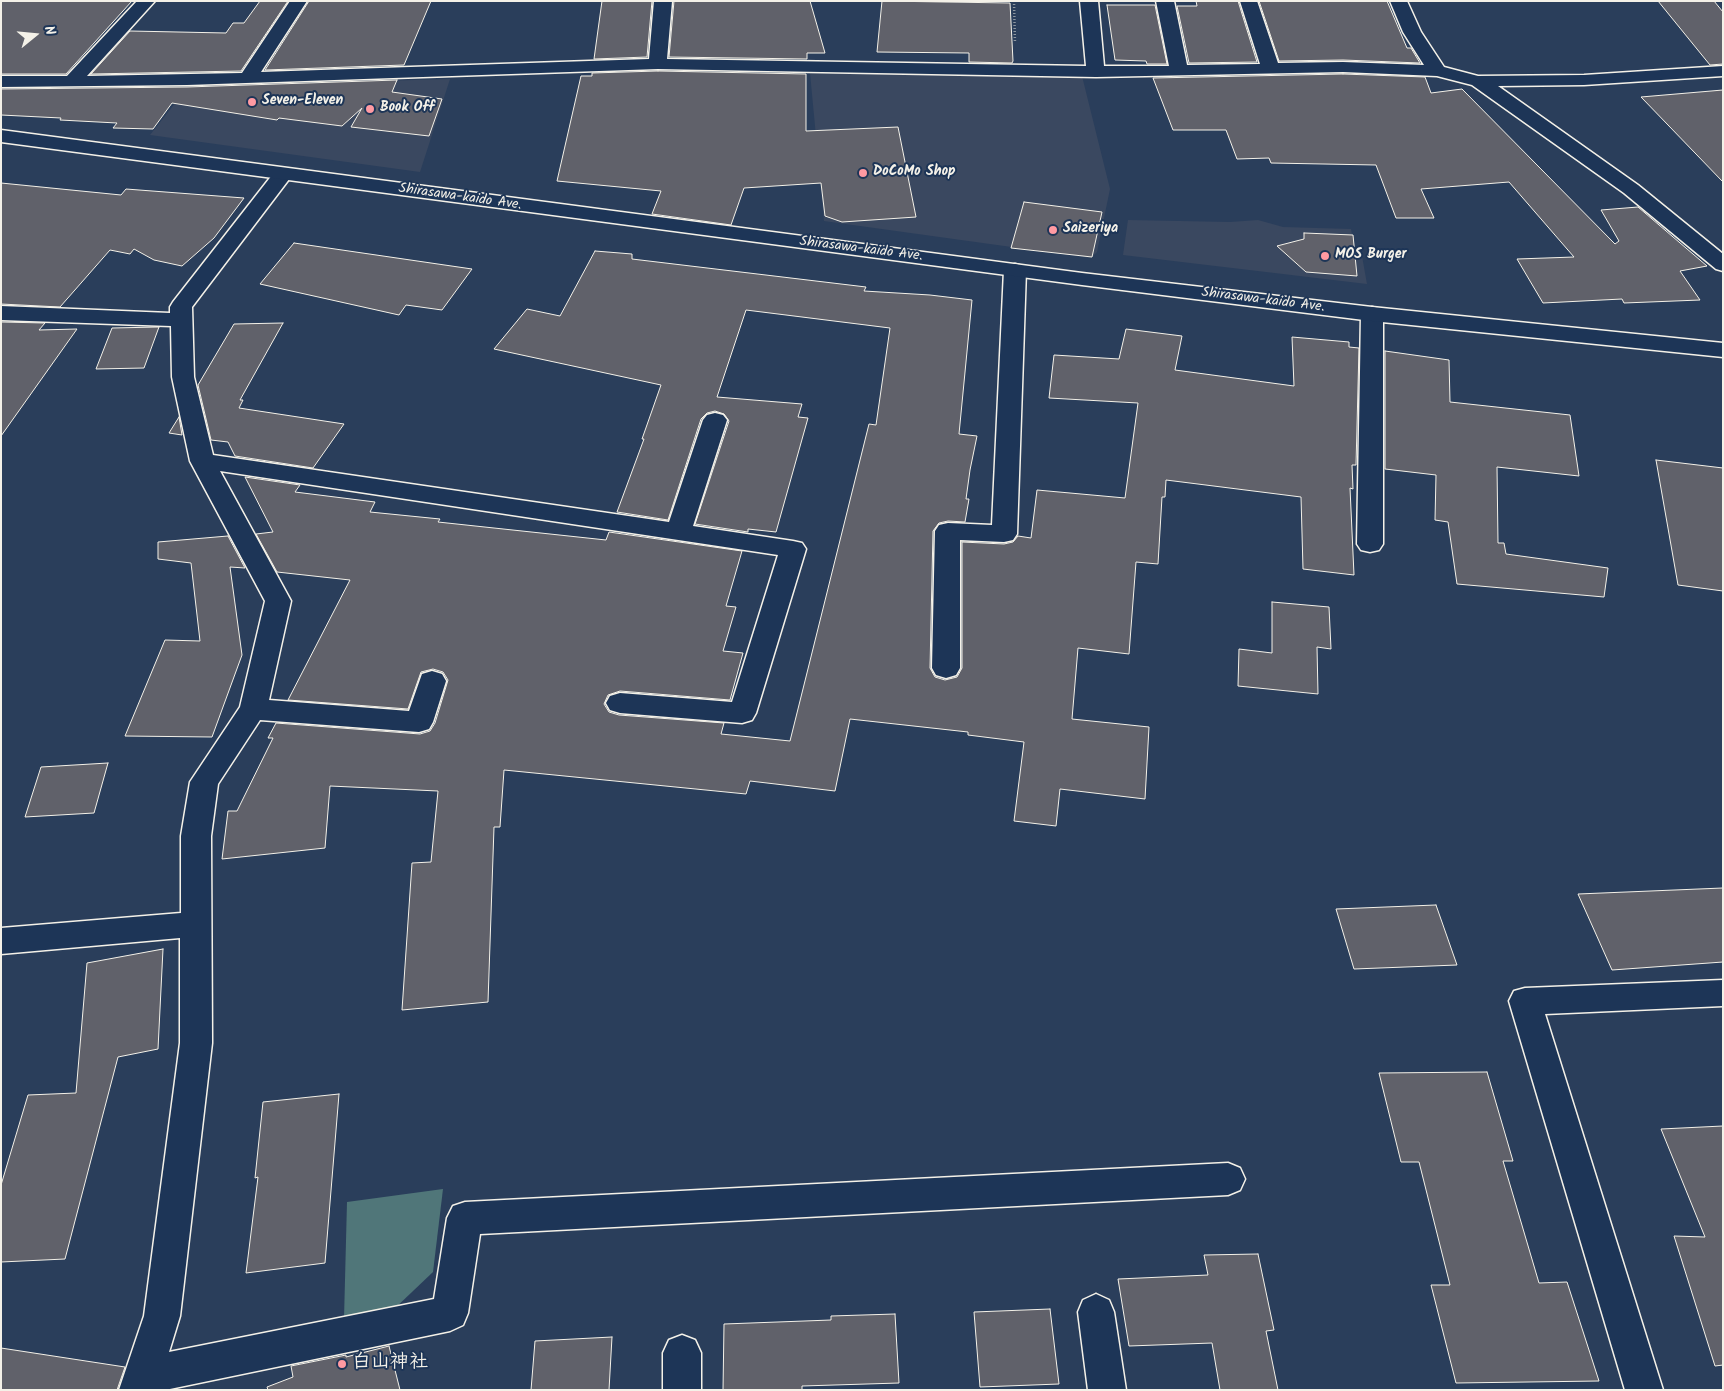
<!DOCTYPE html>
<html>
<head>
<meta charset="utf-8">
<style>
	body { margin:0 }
	#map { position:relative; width:1724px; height:1391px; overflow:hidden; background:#2a3e5b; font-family:Kalam,sans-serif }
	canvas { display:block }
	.frame { position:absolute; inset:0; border:2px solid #f4f1e8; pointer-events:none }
	.north { position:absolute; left:10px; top:10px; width:50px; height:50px; -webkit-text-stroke:4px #1d3557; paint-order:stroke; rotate:73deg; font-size:14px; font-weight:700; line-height:20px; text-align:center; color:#f4f1e8 }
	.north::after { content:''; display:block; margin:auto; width:18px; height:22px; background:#f4f1e8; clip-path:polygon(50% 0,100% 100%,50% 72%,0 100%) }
</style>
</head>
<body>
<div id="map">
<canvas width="1724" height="1391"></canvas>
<div class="frame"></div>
<div class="north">N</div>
</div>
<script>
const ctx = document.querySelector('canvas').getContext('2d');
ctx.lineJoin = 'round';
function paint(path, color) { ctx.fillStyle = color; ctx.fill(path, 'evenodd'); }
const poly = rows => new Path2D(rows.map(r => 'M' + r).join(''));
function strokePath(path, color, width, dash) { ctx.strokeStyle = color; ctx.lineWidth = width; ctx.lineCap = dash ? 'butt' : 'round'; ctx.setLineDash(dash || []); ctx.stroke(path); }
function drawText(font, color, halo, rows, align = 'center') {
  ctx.font = font + ' Kalam,"Klee One",sans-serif'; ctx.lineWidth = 4; ctx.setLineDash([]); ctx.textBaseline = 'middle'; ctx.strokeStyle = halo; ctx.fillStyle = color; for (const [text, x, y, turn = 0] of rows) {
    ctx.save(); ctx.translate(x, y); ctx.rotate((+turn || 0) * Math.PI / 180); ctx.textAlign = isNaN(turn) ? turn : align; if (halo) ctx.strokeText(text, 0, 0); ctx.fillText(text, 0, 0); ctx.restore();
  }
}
const built = poly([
	[810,73,1082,76,1110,189,1097,252,1091,258,824,221],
	[450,79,420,172,150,135,191,83,269,84],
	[1128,220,1230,222,1258,220,1283,227,1351,229,1356,256,1362,256,1367,284,1123,255]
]);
const green = poly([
	[443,1189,433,1272,392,1311,344,1319,347,1202]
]);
const building = poly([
	[1,1,132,1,66,74,1,74,1,1],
	[260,1,288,1,241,71,91,74,130,31,226,33,233,23,244,23,260,1],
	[309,1,431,1,404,65,265,70,309,1],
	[602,1,652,1,647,57,594,59,602,1],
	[674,1,810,1,825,53,807,53,807,59,669,57,674,1],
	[882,1,1010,3,1013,61,1012,63,969,62,969,53,877,52,882,1],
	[1196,1,1238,1,1257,62,1189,63,1177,6,1197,6,1196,1],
	[1259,1,1387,1,1407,48,1411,48,1420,63,1343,60,1279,61,1259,1],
	[1658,1,1714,1,1723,12,1723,64,1710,65,1658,1],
	[1107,5,1155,5,1167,64,1147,64,1146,61,1115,60,1107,5],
	[658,71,806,74,806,131,898,127,916,217,842,222,825,216,821,183,744,188,731,225,652,214,661,191,557,181,581,76,592,76,592,73,658,71],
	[1343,74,1425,77,1431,93,1462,89,1615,244,1619,241,1601,210,1638,207,1707,266,1680,271,1700,300,1624,303,1622,299,1543,303,1517,259,1574,257,1509,182,1421,189,1434,218,1396,218,1376,165,1271,163,1269,158,1237,159,1226,130,1173,130,1153,78,1343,74],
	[397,80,392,92,442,99,429,136,351,127,362,108,342,126,279,118,277,120,172,103,153,129,113,128,117,123,60,120,61,118,1,115,1,89,187,87,397,80],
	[1723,90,1723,182,1641,97,1723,90],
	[1,183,121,195,126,189,244,198,214,238,182,266,154,260,134,249,130,254,110,250,60,307,1,304,1,183],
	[1024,202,1102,212,1092,257,1011,248,1024,202],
	[1304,233,1353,235,1357,276,1306,272,1277,246,1304,239,1304,233],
	[294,243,472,269,442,310,406,305,399,315,260,284,294,243],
	[595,251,632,254,632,259,866,287,864,291,930,295,972,300,959,434,977,436,970,470,966,499,969,499,965,522,948,521,939,523,933,531,930,668,935,677,945,680,957,677,962,668,962,542,1004,544,1013,542,1018,536,1031,538,1037,490,1125,498,1138,403,1049,398,1054,355,1119,359,1126,329,1182,336,1175,370,1294,386,1292,337,1349,342,1349,347,1359,348,1356,465,1352,465,1353,489,1350,488,1354,575,1303,569,1301,497,1166,480,1165,497,1162,497,1158,564,1136,562,1129,654,1078,648,1072,719,1149,727,1145,799,1060,789,1056,826,1014,821,1024,742,968,735,968,732,850,719,835,791,750,781,746,794,504,770,500,827,494,827,488,1002,402,1010,412,863,431,862,438,791,330,786,325,848,222,859,228,811,237,811,273,738,268,738,276,723,420,734,430,731,435,723,448,680,443,672,433,669,421,672,408,709,288,700,350,580,277,572,256,534,273,532,245,477,300,485,295,492,375,502,370,512,440,519,438,522,606,540,609,532,742,551,726,606,736,607,723,651,743,653,730,700,620,691,608,695,604,704,609,712,619,715,724,723,721,734,790,741,869,424,876,425,890,328,746,310,717,397,802,404,798,417,808,418,776,532,748,529,748,532,695,524,729,421,724,414,715,411,707,413,701,419,668,520,617,512,644,439,642,439,661,385,494,349,527,309,560,316,595,251],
	[1,322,45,323,39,330,77,329,1,436,1,322],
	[283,323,240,400,243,400,239,408,344,424,313,468,235,456,228,442,211,440,198,385,234,324,283,323],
	[159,327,144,368,96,369,112,328,159,327],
	[1385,351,1449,360,1450,402,1570,415,1579,476,1497,467,1498,543,1504,543,1506,554,1608,568,1604,597,1457,584,1448,522,1435,520,1436,475,1385,469,1385,351],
	[179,417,182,435,169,433,179,417],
	[1656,460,1723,468,1723,591,1678,585,1656,460],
	[228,536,245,568,230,567,242,655,212,737,125,736,165,640,200,641,191,563,158,559,158,542,228,536],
	[1272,602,1329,607,1331,649,1317,647,1318,694,1238,686,1239,649,1272,653,1272,602],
	[108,763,94,813,25,817,41,767,108,763],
	[1723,888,1723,962,1612,970,1578,894,1723,888],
	[1436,905,1457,965,1354,969,1336,909,1436,905],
	[163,949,158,1049,118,1057,65,1259,1,1262,1,1185,28,1095,76,1093,87,963,163,949],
	[1487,1072,1513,1161,1503,1161,1539,1283,1567,1282,1599,1381,1456,1383,1431,1285,1450,1285,1419,1162,1401,1162,1379,1073,1487,1072],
	[339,1094,325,1263,246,1273,258,1177,255,1178,263,1102,339,1094],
	[1723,1126,1723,1365,1715,1366,1674,1236,1705,1237,1661,1129,1723,1126],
	[1258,1254,1274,1330,1266,1331,1278,1390,1220,1390,1212,1343,1129,1346,1118,1279,1208,1275,1204,1255,1258,1254],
	[1050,1309,1059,1384,980,1387,974,1312,1050,1309],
	[895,1314,899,1383,802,1386,802,1390,723,1390,724,1324,831,1320,831,1316,895,1314],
	[612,1337,609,1390,531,1390,535,1341,612,1337],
	[389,1346,400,1390,268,1390,267,1387,293,1377,291,1366,346,1355,346,1357,389,1346],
	[1,1348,125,1367,117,1390,1,1390,1,1348]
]);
const path = poly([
	[1014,1,1015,43]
]);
const minor = poly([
	[137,1,155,1,87,76,242,73,290,1,307,1,261,72,649,59,654,1,672,1,667,59,1086,66,1080,1,1098,1,1104,66,1169,66,1156,1,1174,1,1187,65,1260,64,1240,1,1257,1,1278,63,1343,62,1424,65,1403,32,1390,1,1407,1,1421,32,1444,67,1478,76,1584,75,1723,66,1723,76,1584,85,1498,86,1638,185,1723,254,1723,271,1716,269,1624,193,1472,85,1437,76,1343,72,1096,77,658,69,187,85,1,87,1,76,67,76,137,1],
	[283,168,290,170,293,174,192,307,194,377,213,455,669,522,703,420,707,415,715,413,723,415,727,420,693,526,793,541,802,543,806,549,756,713,752,720,742,723,620,713,610,710,606,703,610,696,620,693,732,702,778,555,220,471,291,601,269,700,409,711,422,674,432,671,442,674,446,681,433,722,429,729,419,732,260,720,218,784,211,836,212,1043,180,1316,169,1352,434,1299,447,1218,453,1206,465,1202,1228,1163,1240,1168,1245,1179,1240,1190,1228,1195,480,1234,468,1313,463,1325,450,1331,165,1390,119,1390,144,1316,180,1043,180,938,1,954,1,928,181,913,181,836,190,782,240,707,265,601,190,461,172,377,171,326,1,320,1,306,170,313,170,307,173,302,276,170,283,168],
	[1015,264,1022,266,1026,270,1017,534,1013,540,1004,542,960,540,960,668,956,675,946,678,936,675,932,668,935,531,939,525,948,523,992,525,1004,270,1008,266,1015,264],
	[1372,307,1380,309,1383,314,1383,544,1379,550,1370,552,1361,550,1357,544,1361,314,1364,309,1372,307],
	[1723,980,1723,1006,1545,1014,1663,1390,1625,1390,1509,1001,1514,991,1525,988,1723,980],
	[1096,1294,1109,1300,1114,1312,1126,1390,1088,1390,1078,1312,1083,1300,1096,1294],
	[682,1335,695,1340,701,1353,701,1390,663,1390,663,1353,669,1340,682,1335]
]);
const major = poly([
	[1,130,1082,273,1372,307,1723,343,1723,357,1372,321,1082,285,1,142,1,130]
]);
const markers = [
	[252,102,5,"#ff9aa2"],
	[370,109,5,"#ff9aa2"],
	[863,173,5,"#ff9aa2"],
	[1053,230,5,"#ff9aa2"],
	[1325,256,5,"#ff9aa2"],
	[342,1364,5,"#ff9aa2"]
];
const farPoinames = [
	["Seven-Eleven",262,102],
	["Book Off",380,109],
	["DoCoMo Shop",873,173],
	["Saizeriya",1063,230],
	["MOS Burger",1335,256]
];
const farStreetnames = [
	["Shirasawa-kaido Ave.",460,198,8],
	["Shirasawa-kaido Ave.",861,250,7],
	["Shirasawa-kaido Ave.",1263,301,7]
];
const nearPoinames = [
	["白山神社",352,1364]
];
paint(built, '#3a4860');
paint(green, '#507679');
paint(building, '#60616a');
strokePath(building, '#f4f1e8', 1);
strokePath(minor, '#f4f1e8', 3);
strokePath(major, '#f4f1e8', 3);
strokePath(path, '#f4f1e8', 2.5, [0.5, 2.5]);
paint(minor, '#1d3557');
paint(major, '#1d3557');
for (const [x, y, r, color] of markers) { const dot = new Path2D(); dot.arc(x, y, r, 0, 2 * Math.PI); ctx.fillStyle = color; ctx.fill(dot); strokePath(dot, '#1d3557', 2); }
drawText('bold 14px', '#f4f1e8', '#1d3557', farPoinames, 'left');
drawText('14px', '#f4f1e8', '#1d3557', farStreetnames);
drawText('bold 19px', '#f4f1e8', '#1d3557', nearPoinames, 'left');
</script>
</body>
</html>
